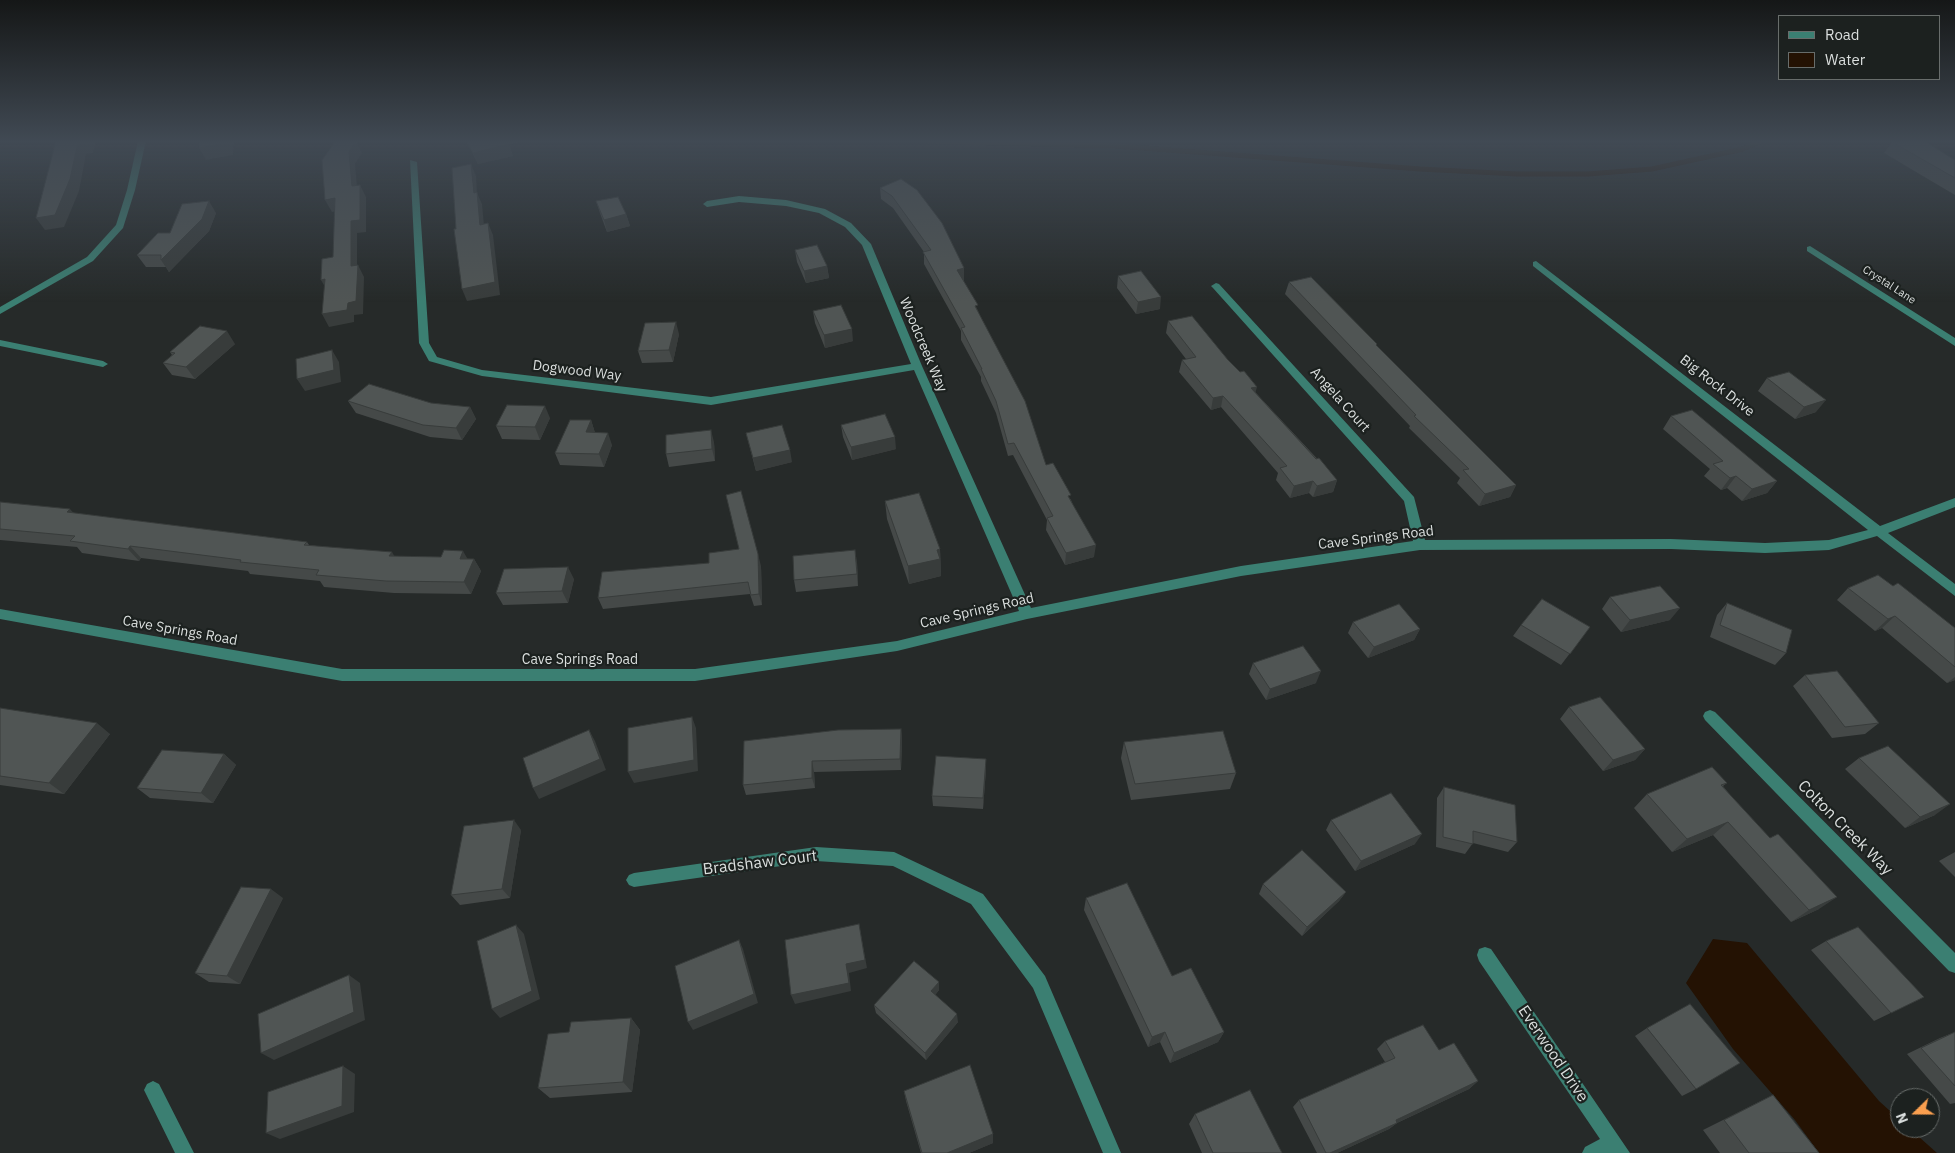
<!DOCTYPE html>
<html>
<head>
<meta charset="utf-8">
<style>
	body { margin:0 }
	#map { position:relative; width:1955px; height:1153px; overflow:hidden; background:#262a29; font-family:"IBM Plex Sans",sans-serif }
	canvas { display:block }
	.legend { position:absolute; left:1778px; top:15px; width:162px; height:65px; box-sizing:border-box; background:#1c211f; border:1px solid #686d6b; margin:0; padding:6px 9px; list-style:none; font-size:15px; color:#dbdfde }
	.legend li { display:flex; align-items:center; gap:10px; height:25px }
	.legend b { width:25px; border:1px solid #686d6b }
	.north { position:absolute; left:1890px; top:1088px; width:50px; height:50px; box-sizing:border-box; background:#1c211f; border:1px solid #686d6b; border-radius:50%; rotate:248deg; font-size:14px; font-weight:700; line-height:20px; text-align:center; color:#dbdfde }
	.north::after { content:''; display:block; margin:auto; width:18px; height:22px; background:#fa9f4f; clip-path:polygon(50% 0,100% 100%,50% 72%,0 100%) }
</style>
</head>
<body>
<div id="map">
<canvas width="1955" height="1153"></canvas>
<ul class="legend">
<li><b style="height:6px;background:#3b7f72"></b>Road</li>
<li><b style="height:14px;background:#241203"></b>Water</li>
</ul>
<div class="north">N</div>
</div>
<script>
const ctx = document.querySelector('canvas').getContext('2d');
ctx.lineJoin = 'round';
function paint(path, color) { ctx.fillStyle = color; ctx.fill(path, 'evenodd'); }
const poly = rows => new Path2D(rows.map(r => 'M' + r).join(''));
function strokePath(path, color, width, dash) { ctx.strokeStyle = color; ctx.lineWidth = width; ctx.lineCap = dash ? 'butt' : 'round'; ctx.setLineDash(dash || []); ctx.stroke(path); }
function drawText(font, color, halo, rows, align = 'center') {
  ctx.font = font + ' "IBM Plex Sans",sans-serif'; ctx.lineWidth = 4.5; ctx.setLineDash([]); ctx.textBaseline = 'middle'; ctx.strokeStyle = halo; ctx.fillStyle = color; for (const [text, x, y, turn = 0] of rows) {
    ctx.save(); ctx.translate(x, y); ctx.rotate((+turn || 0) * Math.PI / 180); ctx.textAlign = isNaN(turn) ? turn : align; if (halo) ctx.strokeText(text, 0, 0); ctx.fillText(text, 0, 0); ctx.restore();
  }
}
const water = poly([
	[1713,939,1747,943,1879,1101,1900,1120,1900,1128,1909,1128,1937,1153,1819,1153,1795,1120,1733,1049,1686,983]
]);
const stream = poly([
	[929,141,1116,146,1420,169,1517,174,1588,174,1652,169,1743,149,1761,141]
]);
const minor = poly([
	[138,141,146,141,135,190,123,228,93,261,0,314,0,307,87,257,116,225,127,190,138,141],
	[410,160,417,162,429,343,437,357,482,370,711,397,911,364,862,245,845,227,819,213,786,206,739,202,707,207,703,204,707,201,739,196,786,200,825,209,851,223,871,244,922,366,1031,608,1241,566,1413,541,1404,501,1213,288,1211,286,1216,283,1219,284,1414,497,1425,540,1671,539,1765,543,1829,540,1868,530,1533,266,1533,262,1536,261,1880,526,1955,498,1955,507,1888,533,1955,584,1955,596,1877,536,1829,550,1765,553,1671,549,1420,550,1241,576,1027,619,897,651,695,681,342,681,0,619,0,609,342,669,695,669,897,641,1019,611,914,370,711,405,482,376,429,361,419,343,410,160],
	[1810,246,1955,338,1955,346,1807,251,1807,247,1810,246],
	[0,340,103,361,108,364,103,367,0,346,0,340],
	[1710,710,1715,712,1955,953,1955,973,1949,971,1705,720,1703,716,1705,712,1710,710],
	[816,847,894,852,983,894,1045,976,1121,1153,1103,1153,1033,988,971,904,893,866,816,861,634,887,629,885,626,880,629,875,634,873,816,847],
	[1485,947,1491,949,1630,1153,1582,1153,1585,1147,1600,1139,1479,961,1477,955,1479,949,1485,947],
	[153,1081,159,1084,194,1153,175,1153,144,1090,147,1084,153,1081]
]);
const wall = poly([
	[466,141,525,141,509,144,513,156,478,164],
	[1892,142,1955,160,1955,195,1884,153],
	[901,179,964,268,964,281,963,281,978,311,1046,465,1071,500,1094,557,1065,565,1046,530,1047,520,1013,455,1008,456,996,413,981,381,981,377,961,340,961,331,924,264,924,252,893,208,881,199,880,188],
	[596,201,626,214,630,226,607,232,600,213],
	[216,213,209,231,169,272,166,267,146,267,137,255,170,233],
	[795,250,827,266,829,278,806,283,797,262],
	[1118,276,1160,309,1136,314,1117,288],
	[1289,282,1377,346,1516,485,1510,497,1479,506,1457,483,1460,478,1409,428,1410,426,1285,294],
	[813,311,853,341,825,348,815,323],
	[1168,321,1228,360,1256,393,1337,480,1333,492,1313,497,1309,493,1290,498,1276,480,1278,473,1221,407,1211,410,1179,372,1182,360,1186,359,1166,333],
	[679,334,673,362,642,363,638,351],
	[235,344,195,379,172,375,163,363,172,355,170,352],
	[1767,378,1816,412,1795,419,1758,391],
	[348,401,431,403,470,407,476,419,462,440,430,437,356,413],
	[1671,416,1777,481,1767,493,1742,501,1727,488,1721,490,1704,476,1710,469,1663,429],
	[550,418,540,440,502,439,496,426],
	[591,420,595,433,612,445,604,467,560,465,555,453],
	[841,425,896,449,852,460,843,437],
	[746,433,792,462,756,471],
	[714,442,715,461,669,467,666,454],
	[885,501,940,549,941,576,909,584,887,519],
	[0,502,73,513,307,542,309,545,395,556,474,559,481,571,471,594,394,593,324,587,320,581,250,574,248,571,141,558,139,561,82,553,77,547,0,540],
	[857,562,858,586,796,592,794,580],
	[761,566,762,605,754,606,750,594,603,609,598,598],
	[574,579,568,603,503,605,496,593],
	[1893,586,1955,628,1955,680,1947,683,1882,628,1875,631,1837,600,1848,588],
	[1610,597,1670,620,1621,632,1602,609],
	[1727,603,1786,653,1775,665,1710,637,1717,615],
	[1353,622,1420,629,1414,640,1368,658,1348,633],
	[1521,625,1590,627,1561,665,1513,636],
	[1253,663,1316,683,1266,700,1249,674],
	[1805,675,1879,723,1865,734,1832,738,1793,686],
	[1569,707,1645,749,1635,760,1603,771,1560,719],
	[0,708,110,734,64,794,0,785],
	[901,729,902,740,901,770,814,772,815,788,746,795,743,785],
	[1124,742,1236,773,1230,789,1131,800,1121,758],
	[224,754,236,765,213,803,150,798,137,788],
	[1859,758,1935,815,1905,828,1845,769],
	[986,769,983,809,933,806,932,796],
	[1727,783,1723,786,1819,909,1791,922,1713,835,1672,852,1634,808,1647,794],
	[1444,787,1517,842,1508,852,1473,843,1465,854,1436,847,1437,798],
	[1331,820,1415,844,1355,871,1326,830],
	[521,830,510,898,460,905,451,895],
	[1955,852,1955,877,1939,861],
	[1263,884,1346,892,1339,901,1302,936,1259,894],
	[283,898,240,984,209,982,195,973],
	[1086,898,1172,976,1224,1032,1218,1042,1170,1063,1160,1042,1148,1047,1084,910],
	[1826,941,1924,997,1874,1021,1811,950],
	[939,982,939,990,935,995,958,1022,926,1060,876,1013,874,1005],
	[631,1018,640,1030,632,1092,550,1098,538,1088,569,1032],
	[1647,1028,1696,1089,1682,1096,1635,1036],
	[1955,1032,1955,1103,1950,1104,1907,1054,1940,1038],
	[1385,1041,1439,1050,1478,1081,1469,1089,1397,1123,1389,1129,1337,1153,1317,1153,1293,1107,1299,1100,1385,1062,1377,1049],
	[904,1091,993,1134,993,1143,969,1153,921,1153,906,1101],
	[1773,1095,1819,1153,1720,1153,1703,1130],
	[1195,1114,1282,1153,1202,1153,1189,1124]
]);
const shadedWall = poly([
	[85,141,96,141,93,153,86,154,79,191,64,227,45,230,36,218,78,142],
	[227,141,234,141,233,155,206,160,199,148],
	[356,141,362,153,355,164,358,198,352,186,349,152],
	[506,141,525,141,509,144,513,156,478,164,473,153],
	[471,164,476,176,477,193,482,204,485,237,480,225,474,193],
	[360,185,366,197,366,232,357,233,357,278,351,266,351,221],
	[335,198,341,210,332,212,325,200],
	[209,201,216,213,209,231,169,272,161,260],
	[626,214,630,226,607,232,604,220],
	[488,223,493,235,500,295,467,301,462,289],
	[358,265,364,277,363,314,354,315,354,322,329,327,322,314,348,303],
	[827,266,829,278,806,283,804,271],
	[964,268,964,281,957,282,957,270],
	[325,279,328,292,321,280],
	[1161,297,1160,309,1136,314,1138,302],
	[676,322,679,334,673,362,669,350],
	[852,329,853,341,825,348,824,335],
	[227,331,235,344,195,379,186,367],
	[332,350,339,362,341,382,305,391,297,379],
	[1257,387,1254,398,1251,388],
	[1223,396,1221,407,1211,410,1213,398],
	[1826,400,1816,412,1795,419,1804,407],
	[545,406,550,418,540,440,535,427],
	[470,407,476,419,462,440,456,428],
	[591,420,595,433,586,432],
	[711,430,714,442,715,461,712,449],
	[608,433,612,445,604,467,599,454],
	[895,437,896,449,852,460,851,447],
	[790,450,792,462,756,471,753,458],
	[1736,476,1727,488,1721,490,1730,478],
	[1337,480,1333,492,1313,497,1317,486],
	[1313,481,1309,493,1290,498,1294,486],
	[1777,481,1767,493,1742,501,1752,489],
	[1516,485,1510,497,1479,506,1485,494],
	[70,509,81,521,67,512],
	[1096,545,1094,557,1065,565,1066,553],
	[130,546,141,558,139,561,128,549],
	[940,549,941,576,909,584,908,566,937,550],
	[855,550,857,562,858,586],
	[463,551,470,563,460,559],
	[392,552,399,564,389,556],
	[758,554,761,566,762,605,759,594],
	[474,559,481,571,471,594,464,582],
	[568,567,574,579,568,603,562,591],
	[1680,608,1670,620,1621,632,1630,620],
	[1895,616,1882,628,1875,631,1888,619],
	[1420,629,1414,640,1368,658,1374,647],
	[1321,671,1316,683,1266,700,1270,689],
	[1955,677,1955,680,1947,683],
	[692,717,696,728,698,771,634,783,628,772],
	[97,723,110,734,64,794,49,783],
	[901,729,902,740,901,770,900,759],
	[589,730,595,741,606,770,539,799,533,788],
	[1645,749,1635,760,1603,771,1613,760],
	[224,754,236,765,213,803,201,793],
	[986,759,986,769,983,809,983,798],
	[812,761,814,772,815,788,812,778],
	[1950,804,1935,815,1905,828,1920,817],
	[514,820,521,830,510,898,502,889],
	[1728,822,1713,835,1672,852,1687,839],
	[1422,834,1415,844,1355,871,1361,861],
	[271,889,283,898,240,984,227,976],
	[1346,892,1339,901,1302,936,1307,927],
	[1837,897,1819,909,1791,922,1809,910],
	[859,924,867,968,849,973,851,991,795,1004,791,995,846,964],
	[516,925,524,934,540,999,500,1018,492,1009],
	[739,940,743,949,758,1003,693,1030,688,1022],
	[349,975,360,983,365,1020,274,1060,261,1053],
	[939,982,939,990,932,999,931,991],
	[957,1014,958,1022,926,1060,925,1053],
	[631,1018,640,1030,632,1092,623,1082],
	[1165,1032,1160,1042,1148,1047,1152,1037],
	[1224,1032,1218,1042,1170,1063,1174,1053],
	[343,1066,355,1074,354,1112,280,1139,266,1133],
	[1478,1081,1469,1089,1388,1127,1396,1120],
	[1397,1123,1389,1129,1337,1153,1330,1153],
	[993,1134,993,1143,969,1153,947,1153]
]);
const building = poly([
	[56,141,85,141,78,142,70,179,55,215,36,218,56,141],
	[200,141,227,141,226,143,199,148,200,141],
	[356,141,349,152,352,186,360,185,360,220,351,221,351,266,358,265,356,301,348,303,347,310,322,314,325,279,321,280,322,259,333,257,335,198,325,200,322,160,335,142,356,141],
	[467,141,508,141,509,144,473,153,467,141],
	[1899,141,1924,141,1955,160,1955,178,1892,142,1899,141],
	[471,164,474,193,477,192,480,225,488,223,495,282,462,289,454,229,456,229,452,168,471,164],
	[901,179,917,190,942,223,964,268,957,270,978,305,975,306,1025,401,1046,465,1053,463,1071,495,1068,496,1096,545,1066,553,1047,518,1053,516,1014,443,1008,444,996,401,981,369,982,369,961,328,965,327,923,252,931,250,892,196,880,188,901,179],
	[618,197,626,214,604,220,596,201,618,197],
	[209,201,202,219,161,260,161,255,137,255,158,233,170,233,182,204,209,201],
	[817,245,827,266,804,271,795,250,817,245],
	[1141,271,1161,297,1138,302,1118,276,1141,271],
	[1311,277,1377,344,1376,345,1516,485,1485,494,1463,470,1469,469,1414,416,1416,415,1289,282,1311,277],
	[841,305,852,329,824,335,813,311,841,305],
	[1192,316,1228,360,1240,372,1244,371,1257,387,1251,388,1316,459,1319,458,1337,480,1317,486,1313,481,1294,486,1280,468,1287,466,1223,396,1213,398,1182,360,1196,357,1168,321,1192,316],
	[676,322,669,350,638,351,645,323,676,322],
	[200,326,227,331,186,367,163,363,175,353,170,352,200,326],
	[332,350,334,370,297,379,296,359,332,350],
	[1789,372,1826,400,1804,407,1767,378,1789,372],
	[369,384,431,403,470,407,456,428,423,425,348,401,369,384],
	[507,405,545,406,535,427,496,426,507,405],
	[1692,410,1777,481,1752,489,1736,476,1730,478,1713,464,1723,461,1671,416,1692,410],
	[885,414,895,437,851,447,841,425,885,414],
	[570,420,591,420,586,432,608,433,599,454,555,453,570,420],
	[782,425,790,450,753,458,746,433,782,425],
	[711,430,712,449,666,454,666,435,711,430],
	[741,491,758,554,759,594,751,595,748,582,598,598,602,572,709,563,709,553,739,549,726,495,741,491],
	[919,493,940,549,937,550,940,559,908,566,885,501,919,493],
	[0,502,70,509,67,512,307,542,304,545,392,552,389,556,441,557,444,550,463,551,460,559,474,559,464,582,386,581,316,575,319,570,240,562,241,560,130,546,128,549,70,541,75,536,0,529,0,502],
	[855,550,857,574,794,580,793,556,855,550],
	[568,567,562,591,496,593,504,569,568,567],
	[1878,575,1893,586,1898,583,1955,628,1955,667,1895,616,1888,619,1848,588,1878,575],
	[1660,586,1680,608,1630,620,1610,597,1660,586],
	[1542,599,1590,627,1570,654,1521,625,1542,599],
	[1727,603,1792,630,1786,653,1720,625,1727,603],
	[1399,604,1420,629,1374,647,1353,622,1399,604],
	[1303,646,1321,671,1270,689,1253,663,1303,646],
	[1837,671,1879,723,1845,727,1805,675,1837,671],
	[1600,697,1645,749,1613,760,1569,707,1600,697],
	[0,708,97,723,49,783,0,776,0,708],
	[692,717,694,760,628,772,628,728,692,717],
	[901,729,900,759,812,761,812,778,743,785,744,741,838,730,901,729],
	[589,730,600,759,533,788,523,758,589,730],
	[1223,731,1236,773,1135,784,1124,742,1223,731],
	[1888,746,1950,804,1920,817,1859,758,1888,746],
	[162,750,224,754,201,793,137,788,162,750],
	[936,756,986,759,983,798,932,796,936,756],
	[1712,767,1727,783,1721,785,1770,838,1778,834,1837,897,1809,910,1728,822,1687,839,1647,794,1712,767],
	[1444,787,1515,805,1517,842,1473,831,1473,844,1443,837,1444,787],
	[1391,793,1422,834,1361,861,1331,820,1391,793],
	[514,820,502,889,451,895,464,826,514,820],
	[1302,850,1346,892,1307,927,1263,884,1302,850],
	[1127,883,1172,976,1191,968,1224,1032,1174,1053,1165,1032,1152,1037,1086,898,1127,883],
	[241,887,271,889,227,976,195,973,241,887],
	[859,924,865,960,846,964,849,983,791,995,785,940,859,924],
	[516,925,532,991,492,1009,477,941,516,925],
	[1858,927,1924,997,1891,1013,1826,941,1858,927],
	[739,940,754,994,688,1022,675,966,739,940],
	[914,961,939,982,931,991,957,1014,925,1053,874,1005,914,961],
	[349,975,354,1012,261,1053,258,1014,349,975],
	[1690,1004,1740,1063,1696,1089,1647,1028,1690,1004],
	[631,1018,623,1082,538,1088,548,1034,569,1032,571,1022,631,1018],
	[1423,1025,1439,1050,1454,1043,1478,1081,1396,1120,1397,1123,1330,1153,1326,1153,1299,1100,1395,1058,1385,1041,1423,1025],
	[1955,1032,1955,1086,1921,1048,1955,1032],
	[970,1065,993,1134,947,1153,922,1153,904,1091,970,1065],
	[343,1066,342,1106,266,1133,268,1092,343,1066],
	[1250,1090,1282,1153,1213,1153,1195,1114,1250,1090],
	[1773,1095,1819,1153,1749,1153,1724,1120,1773,1095]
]);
const farStreetnames = [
	["Crystal Lane",1889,285,33]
];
const streetNames = [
	["Woodcreek Way",923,345,67],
	["Dogwood Way",577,371,7],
	["Big Rock Drive",1717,386,38],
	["Angela Court",1340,400,48],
	["Cave Springs Road",1376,538,-7],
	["Cave Springs Road",977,611,-13],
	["Cave Springs Road",180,631,10],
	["Cave Springs Road",580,660]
];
const nearStreetnames = [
	["Colton Creek Way",1845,828,45],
	["Bradshaw Court",760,863,-7],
	["Everwood Drive",1553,1054,56]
];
paint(water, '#241203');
strokePath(stream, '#241203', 5);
paint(minor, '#3b7f72');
paint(wall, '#454948');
paint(shadedWall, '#383c3b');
paint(building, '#505554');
strokePath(building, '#383c3b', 1);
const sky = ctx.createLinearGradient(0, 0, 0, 302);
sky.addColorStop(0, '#151717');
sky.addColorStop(0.47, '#414a54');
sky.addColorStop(1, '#414a5400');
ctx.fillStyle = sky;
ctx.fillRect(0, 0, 1955, 302);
drawText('11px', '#dbdfde', '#1c211f', farStreetnames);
drawText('14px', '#dbdfde', '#1c211f', streetNames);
drawText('16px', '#dbdfde', '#1c211f', nearStreetnames);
</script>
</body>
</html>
